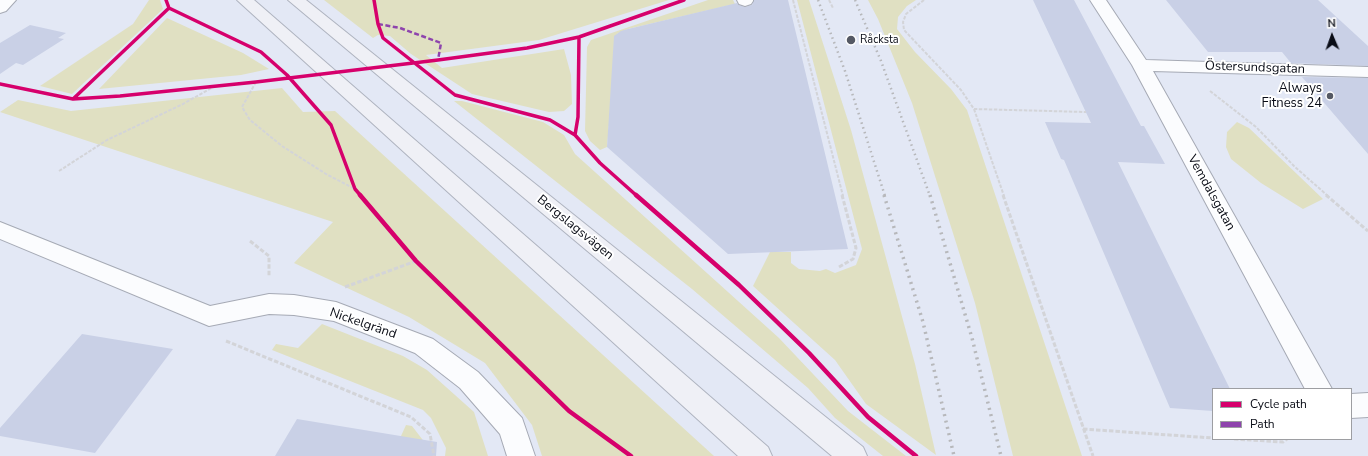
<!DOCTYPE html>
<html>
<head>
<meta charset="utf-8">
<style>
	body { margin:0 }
	#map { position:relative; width:1368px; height:456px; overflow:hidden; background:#e3e8f5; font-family:"Nunito Sans",sans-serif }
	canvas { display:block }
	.legend { position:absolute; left:1212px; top:388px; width:140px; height:52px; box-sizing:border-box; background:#fff; border:1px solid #9d9ea2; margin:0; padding:5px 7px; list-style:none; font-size:12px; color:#090c16 }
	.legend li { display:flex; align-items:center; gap:8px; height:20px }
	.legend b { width:20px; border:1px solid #9d9ea2 }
	.north { position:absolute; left:1312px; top:16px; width:40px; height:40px; -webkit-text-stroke:3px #fff; paint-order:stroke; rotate:358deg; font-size:11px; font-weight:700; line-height:16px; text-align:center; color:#090c16 }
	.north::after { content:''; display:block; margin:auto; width:14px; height:18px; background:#090c16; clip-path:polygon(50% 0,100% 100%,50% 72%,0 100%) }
</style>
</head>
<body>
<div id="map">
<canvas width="1368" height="456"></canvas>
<ul class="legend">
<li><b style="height:5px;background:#d6006c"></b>Cycle path</li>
<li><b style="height:5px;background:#8e44ad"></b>Path</li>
</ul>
<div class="north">N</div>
</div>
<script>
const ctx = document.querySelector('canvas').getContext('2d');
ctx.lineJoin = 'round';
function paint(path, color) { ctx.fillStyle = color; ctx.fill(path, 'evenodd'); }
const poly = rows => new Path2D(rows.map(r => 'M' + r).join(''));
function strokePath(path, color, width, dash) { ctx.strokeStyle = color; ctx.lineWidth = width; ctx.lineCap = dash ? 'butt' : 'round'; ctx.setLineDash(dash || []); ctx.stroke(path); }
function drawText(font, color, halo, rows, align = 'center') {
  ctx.font = font + ' "Nunito Sans",sans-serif'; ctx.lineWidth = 4; ctx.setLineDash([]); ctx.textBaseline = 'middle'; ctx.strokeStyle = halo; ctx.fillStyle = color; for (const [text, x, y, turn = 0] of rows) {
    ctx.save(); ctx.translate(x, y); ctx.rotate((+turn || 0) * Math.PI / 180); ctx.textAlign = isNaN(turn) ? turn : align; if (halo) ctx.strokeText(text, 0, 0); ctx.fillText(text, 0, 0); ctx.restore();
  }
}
const green = poly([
	[149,0,160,0,163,9,72,94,40,86,133,24],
	[324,0,669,0,539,40,426,55,442,68,564,49,571,75,572,104,564,111,549,112,472,94,411,54,390,36,378,35,373,38],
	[708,0,733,0,735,4,628,29,617,34,607,147,600,150,590,141,585,131,587,47,591,40],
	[797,0,809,0,851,130,915,364,936,455,866,404,835,360,753,286,770,252,791,252,791,263,799,269,820,271,826,269,835,273,856,265,862,249],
	[868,0,916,0,907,6,898,17,897,29,915,52,951,89,967,110,1082,456,1013,456,975,303,912,103,878,19],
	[167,18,243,53,269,69,241,75,99,89],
	[282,88,303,112,335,111,714,456,542,456,532,425,485,363,409,317,294,263,333,222,0,112,18,100,71,111],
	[454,101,462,101,543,122,564,135,575,154,779,338,848,411,906,456,883,456,835,418,808,388,692,289],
	[1237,122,1249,128,1323,199,1303,209,1261,183,1231,159,1226,147,1227,132],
	[322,324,403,356,427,370,474,412,488,456,445,456,446,448,431,418,423,410,272,350,276,344,298,348],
	[406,425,412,426,429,448,392,456]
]);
const building = poly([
	[754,0,788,0,848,249,728,254,607,147,614,36,621,31,628,29,737,3,739,5,745,7,752,5],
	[1033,0,1074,0,1141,126,1144,126,1165,164,1118,162,1230,389,1213,389,1213,411,1170,408,1064,160,1061,159,1045,122,1091,123],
	[1166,0,1318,0,1368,46,1368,66,1291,63,1282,52,1208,52],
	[30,25,66,33,58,38,64,39,23,65,16,63,0,74,0,43],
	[1302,77,1368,78,1368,154],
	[82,334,173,349,95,453,0,436,0,428],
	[297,419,437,442,436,456,275,456]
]);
const pathFar1 = poly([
	[793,0,843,196],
	[829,0,833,8],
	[924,0,906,14,903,22,904,30,961,90,974,109,1086,112],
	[256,82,242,107,250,120,282,146,326,174,355,189],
	[1210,91,1256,127,1295,167,1328,196],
	[974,109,1004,196],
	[59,171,107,140,183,104,215,86]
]);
const path = poly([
	[1003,195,1093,456],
	[1326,195,1368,231],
	[250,241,269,256,269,277],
	[839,267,853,259,856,248,842,195],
	[345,287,416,261],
	[226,341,411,417,430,434,434,456],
	[1083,429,1213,438],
	[1234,439,1283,442,1287,439]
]);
const minor = poly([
	[0,0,16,0,6,11,0,13,0,0],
	[737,0,753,0,753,1,751,4,745,6,739,4,737,0],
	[1090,0,1106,0,1146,60,1368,67,1368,77,1153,71,1332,389,1305,389,1132,65,1090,0],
	[0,222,210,306,269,294,294,295,336,302,433,339,478,372,522,418,535,456,507,456,500,434,460,388,415,353,334,321,294,315,269,314,209,326,0,239,0,222],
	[1368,393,1368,417,1351,418,1351,394,1368,393]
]);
const major = poly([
	[237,0,254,0,768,447,772,456,738,456,237,0],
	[288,0,306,0,863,447,867,456,832,456,288,0]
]);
const railFar1 = poly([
	[818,0,845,71,885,196],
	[855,0,881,61,930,196]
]);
const rail = poly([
	[884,195,923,322,954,456],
	[930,195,972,338,1001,456]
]);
const quiet = poly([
	[378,24,400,28,441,43,438,60]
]);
const cyclewayFar1 = poly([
	[166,0,169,8,261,52,287,75,331,125,355,189,361,196],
	[374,0,378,24,383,38,455,95,550,120,575,135,600,163,637,196],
	[0,84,73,99,120,96,256,82,438,60,527,48,579,37,684,0],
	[73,99,169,8],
	[575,135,578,117,579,37]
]);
const cycleway = poly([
	[360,195,416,261,569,411,631,456],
	[636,195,739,285,809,353,868,417,916,456]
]);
const markers = [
	[851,40,5,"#555964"],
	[1330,96,4,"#555964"]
];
const farPoinames = [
	["Råcksta",860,40]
];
const streetNames = [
	["Östersundsgatan",1255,68,2],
	["Vemdalsgatan",1211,193,61],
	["Bergslagsvägen",575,228,39],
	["Nickelgränd",363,324,19]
];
const poiNames = [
	["Always",1322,89],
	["Fitness 24",1322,104]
];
paint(green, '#e0e0c2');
paint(building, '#c9d0e6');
strokePath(minor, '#a6aab5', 2);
strokePath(major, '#afb4c0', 2);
strokePath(pathFar1, '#d3d4d8', 2, [3.5, 1.5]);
strokePath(path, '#d3d4d8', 3, [4.5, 2]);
paint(minor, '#fbfcfe');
paint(major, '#eff0f6');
strokePath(railFar1, '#b7b8bb', 2.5, [1.5, 3.5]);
strokePath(rail, '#b7b8bb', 3.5, [2, 4.5]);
strokePath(quiet, '#8e44ad', 2.5, [5, 2.5]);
strokePath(cyclewayFar1, '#d6006c', 3.5);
strokePath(cycleway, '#d6006c', 4.5);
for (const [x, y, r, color] of markers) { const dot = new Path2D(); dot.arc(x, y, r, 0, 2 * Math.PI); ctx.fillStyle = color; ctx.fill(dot); strokePath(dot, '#fff', 1.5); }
drawText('11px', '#090c16', '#fff', farPoinames, 'left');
drawText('13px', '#090c16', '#fff', streetNames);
drawText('13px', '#090c16', '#fff', poiNames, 'right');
</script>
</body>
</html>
